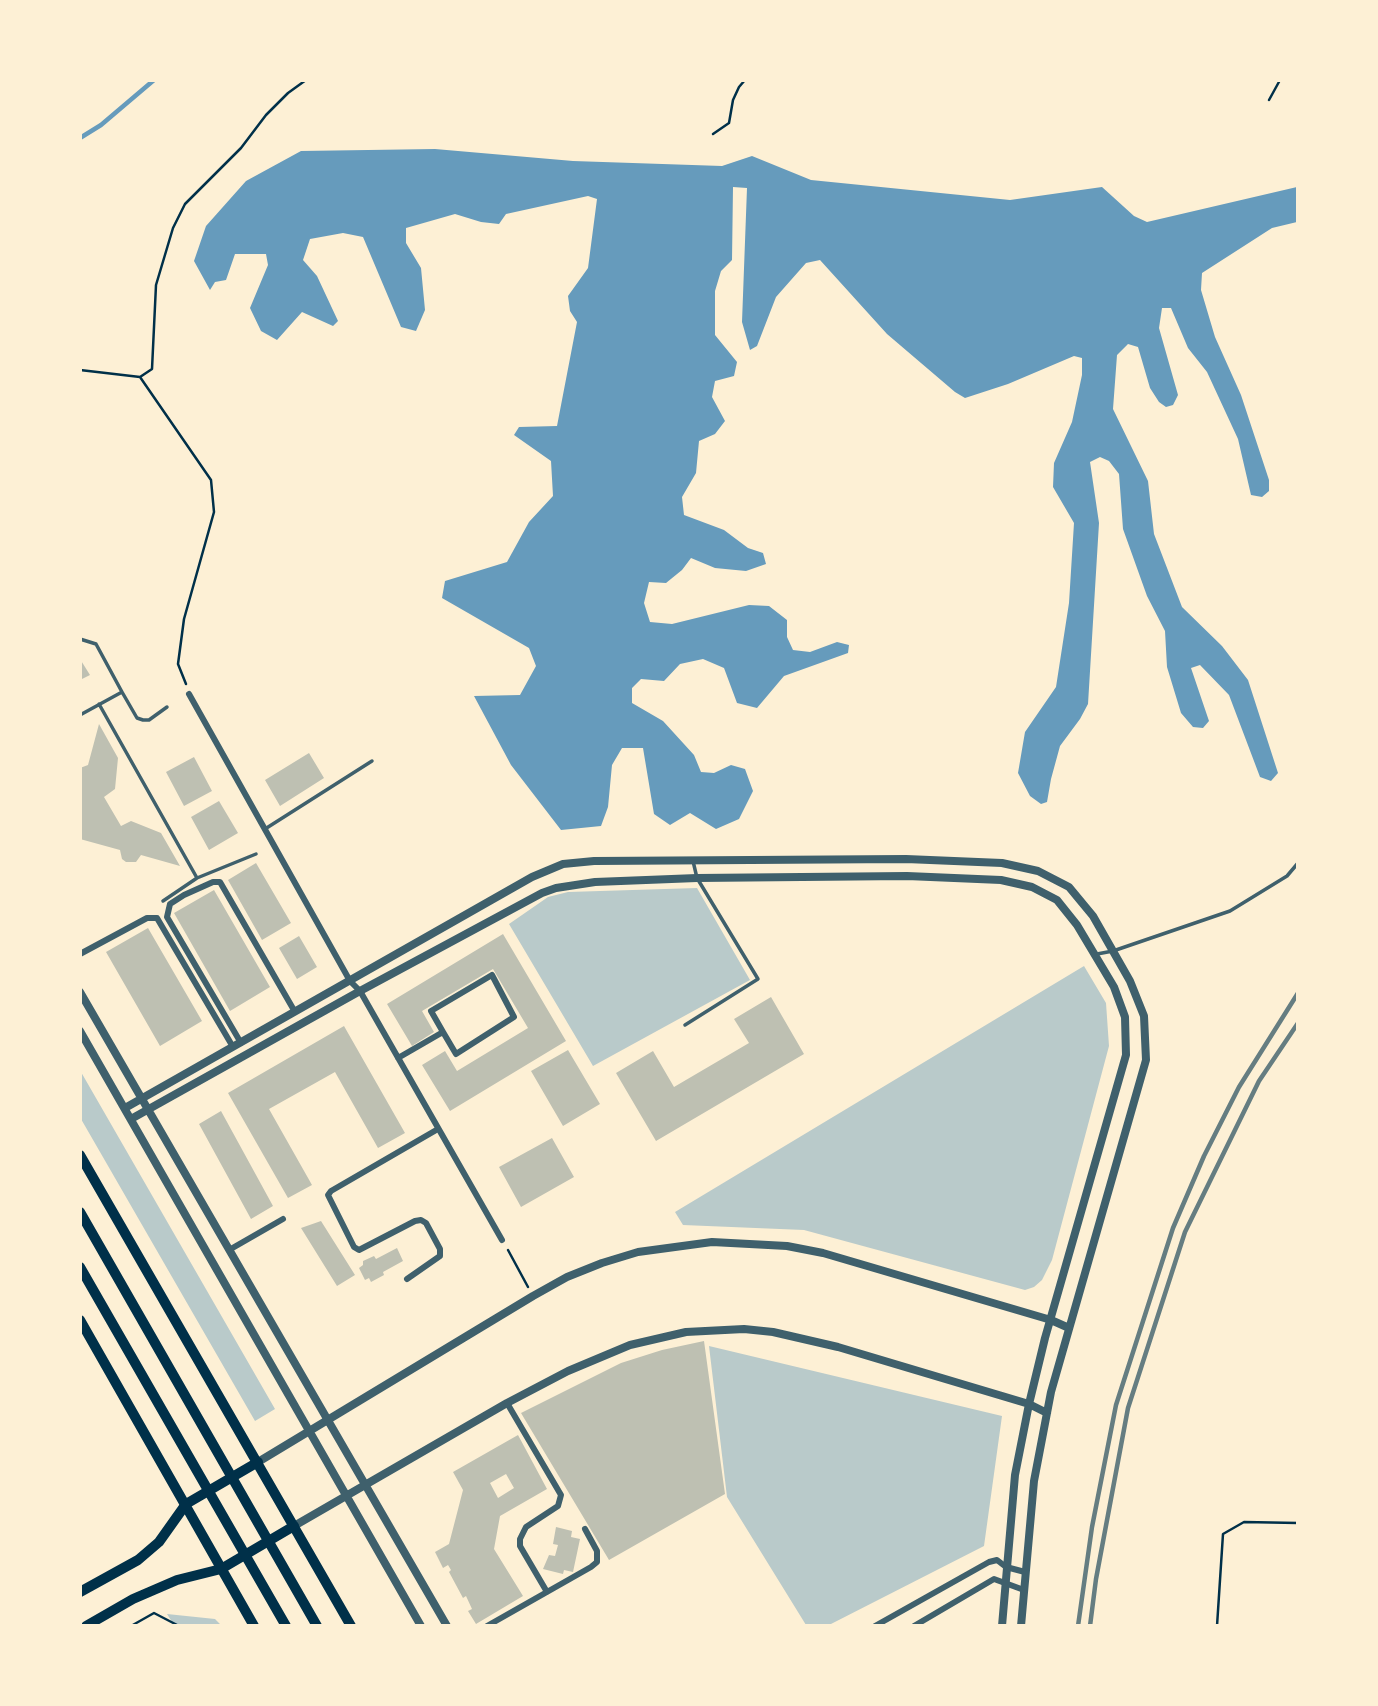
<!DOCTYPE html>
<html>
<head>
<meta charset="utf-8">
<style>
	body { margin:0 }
	#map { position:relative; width:1378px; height:1706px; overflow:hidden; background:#fdf0d5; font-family:"Exo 2",sans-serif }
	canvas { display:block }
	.frame { position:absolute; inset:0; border:82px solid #fdf0d5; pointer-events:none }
</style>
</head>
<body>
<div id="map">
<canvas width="1378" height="1706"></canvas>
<div class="frame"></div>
</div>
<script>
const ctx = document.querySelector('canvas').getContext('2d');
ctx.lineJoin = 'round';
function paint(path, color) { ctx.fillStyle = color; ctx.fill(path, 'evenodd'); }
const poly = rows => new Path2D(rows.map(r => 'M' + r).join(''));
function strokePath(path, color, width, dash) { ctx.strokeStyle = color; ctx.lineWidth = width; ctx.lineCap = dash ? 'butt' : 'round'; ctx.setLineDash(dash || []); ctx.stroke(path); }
const green = poly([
	[697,888,750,980,593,1066,509,924,548,897,568,892],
	[1084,966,1106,1003,1109,1046,1052,1260,1042,1280,1034,1287,1025,1290,804,1230,683,1225,675,1212],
	[81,1072,275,1409,255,1421,81,1119],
	[709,1346,1002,1416,984,1546,829,1625,806,1625,727,1497],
	[167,1614,215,1619,221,1625,174,1625]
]);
const water = poly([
	[435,149,573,161,722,166,752,156,811,180,1010,200,1102,187,1134,216,1147,222,1297,187,1297,222,1272,228,1202,273,1201,290,1215,337,1241,395,1269,480,1269,491,1262,497,1251,495,1238,439,1207,372,1188,348,1171,308,1162,308,1159,328,1178,395,1173,405,1166,407,1159,402,1150,388,1138,347,1128,344,1117,355,1113,409,1148,481,1154,534,1182,607,1222,646,1248,680,1278,773,1271,781,1260,777,1229,695,1200,665,1191,668,1209,721,1203,728,1193,727,1181,713,1167,667,1165,631,1147,596,1123,529,1119,474,1109,461,1100,457,1090,462,1099,523,1088,704,1080,719,1060,746,1051,779,1047,802,1041,804,1030,796,1018,773,1025,732,1056,687,1069,603,1074,523,1053,487,1054,463,1072,422,1082,375,1082,358,1074,356,1008,384,965,398,955,392,887,334,820,260,806,263,776,297,757,346,750,350,742,322,747,188,733,187,732,260,721,271,715,291,715,335,737,362,734,376,715,381,712,397,725,421,715,434,699,441,696,473,682,497,684,515,724,530,748,548,763,553,766,564,746,571,715,568,691,558,682,570,666,583,649,582,644,603,650,622,672,624,749,605,769,606,787,620,787,637,793,650,810,652,837,642,849,645,848,653,784,676,757,708,737,703,724,668,703,659,680,664,664,681,641,679,632,688,632,703,663,721,694,755,701,772,714,773,731,765,745,769,753,791,739,819,716,829,690,813,670,825,654,814,643,748,622,748,612,765,608,807,601,826,561,830,511,765,474,696,520,695,536,666,529,648,442,598,445,581,507,562,529,522,553,496,551,461,514,435,519,427,557,426,577,322,570,311,568,296,588,268,597,199,588,196,506,214,499,224,481,222,455,214,406,228,406,243,421,268,425,310,416,331,401,327,363,237,343,233,310,239,303,260,317,276,338,321,333,326,302,312,277,340,261,331,250,308,268,265,266,254,235,254,226,280,215,282,210,290,194,261,206,226,246,181,301,151]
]);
const stream = poly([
	[80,138,101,125,154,80]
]);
const building = poly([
	[80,659,90,675,80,680],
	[99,724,118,758,115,789,104,797,121,826,131,821,161,833,180,866,141,855,136,862,126,862,122,859,120,850,80,839,82,786,80,785,80,768,88,765],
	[309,753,324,778,280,806,265,780],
	[194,757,212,791,184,806,166,772],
	[219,801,238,833,209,850,191,817],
	[256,863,291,923,262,940,228,880],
	[214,890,270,987,230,1011,174,913],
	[148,928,202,1021,160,1046,106,952],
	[503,934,566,1041,450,1111,422,1065,445,1051,457,1071,528,1028,493,969,422,1011,434,1032,412,1046,387,1004],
	[299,936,317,967,297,979,279,948],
	[771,997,804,1054,656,1141,616,1073,653,1051,674,1087,749,1043,734,1019],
	[344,1026,405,1133,378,1148,335,1072,269,1109,312,1185,288,1198,228,1093],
	[568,1050,600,1104,563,1126,531,1071],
	[221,1111,273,1206,251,1219,199,1124],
	[552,1138,574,1177,521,1207,499,1167],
	[321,1221,355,1275,337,1286,301,1228],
	[397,1248,403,1261,383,1272,384,1275,371,1282,369,1278,365,1280,359,1268,363,1265,363,1261,374,1256,376,1259],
	[704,1341,725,1494,609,1560,521,1413,621,1363,662,1350],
	[518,1435,547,1489,500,1516,494,1549,523,1596,476,1624,468,1611,472,1609,466,1596,463,1598,449,1572,451,1570,448,1565,443,1568,435,1552,449,1544,463,1490,453,1472],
	[506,1474,514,1488,498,1498,490,1483],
	[556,1527,572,1531,571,1537,580,1539,573,1572,564,1570,563,1574,543,1569,549,1555,555,1556,558,1545,553,1544]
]);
const path = poly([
	[1269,100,1280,80],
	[713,134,729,123,733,100,739,87,745,80],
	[80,370,140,377,211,480,214,512,184,619,178,664,186,684],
	[140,377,152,369,156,285,173,228,185,204,241,148,266,115,288,93,306,80],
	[508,1250,528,1287],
	[131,1626,154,1613,179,1626],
	[1217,1626,1223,1534,1244,1522,1298,1523]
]);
const service = poly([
	[80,639,96,644,122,692,80,715],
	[122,692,137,718,143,720,149,720,167,707],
	[99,704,197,878],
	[265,829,372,761],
	[163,901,197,878,256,854],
	[1097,954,1113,951,1230,911,1287,876,1298,863],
	[685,1025,758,979,697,878,693,861]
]);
const minor = poly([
	[189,694,350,981,360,991,502,1240],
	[80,954,147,918,157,918,233,1047],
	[241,1043,167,917,170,904,184,895,213,882,220,882,295,1012],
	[398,1058,443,1032,456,1054,514,1017,492,975,431,1011,443,1032],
	[229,1250,283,1219],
	[407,1279,440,1256,440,1249,426,1223,421,1220,415,1221,359,1250,354,1247,328,1195,331,1191,438,1129],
	[507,1403,561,1495,558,1506,526,1527,520,1539,520,1546,547,1592],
	[487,1626,591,1567,597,1562,597,1551,585,1529],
	[875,1626,989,1562,997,1560,1006,1567,1025,1572],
	[914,1626,994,1579,1024,1590]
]);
const tertiary = poly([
	[80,992,447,1626],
	[80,1031,421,1626],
	[125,1108,532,877,563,864,594,861,906,859,1002,863,1038,871,1069,887,1093,916,1130,981,1144,1016,1146,1060,1051,1392,1034,1481,1021,1626],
	[131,1119,360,991,542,893,556,888,595,882,697,878,907,876,1001,880,1032,887,1057,900,1077,925,1114,987,1125,1017,1126,1055,1045,1338,1029,1404,1015,1475,1002,1626],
	[258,1462,533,1296,567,1277,602,1263,638,1252,712,1242,787,1246,823,1253,1051,1320,1069,1328],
	[294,1526,507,1403,568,1371,630,1345,686,1332,744,1329,773,1332,838,1347,1029,1404,1047,1413]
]);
const primary = poly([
	[80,1592,138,1560,159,1542,186,1504,258,1462],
	[86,1626,133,1599,177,1580,221,1569,294,1526]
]);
const motorway = poly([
	[80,1155,351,1626],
	[80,1212,317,1626],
	[80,1267,286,1626],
	[80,1320,254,1626]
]);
const rail = poly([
	[1078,1626,1092,1527,1116,1405,1173,1228,1204,1156,1239,1087,1298,993],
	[1090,1626,1096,1579,1128,1408,1185,1232,1259,1081,1298,1023]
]);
paint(green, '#b9caca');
paint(water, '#669bbc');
strokePath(stream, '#669bbc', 4.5);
paint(building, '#bec0b2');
strokePath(path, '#003049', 2.5);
strokePath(service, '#3f606c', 3.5);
strokePath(minor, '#3f606c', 6);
strokePath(tertiary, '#3f606c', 8);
strokePath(primary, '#003049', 10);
strokePath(motorway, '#003049', 10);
strokePath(rail, '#657d81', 4.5);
</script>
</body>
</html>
